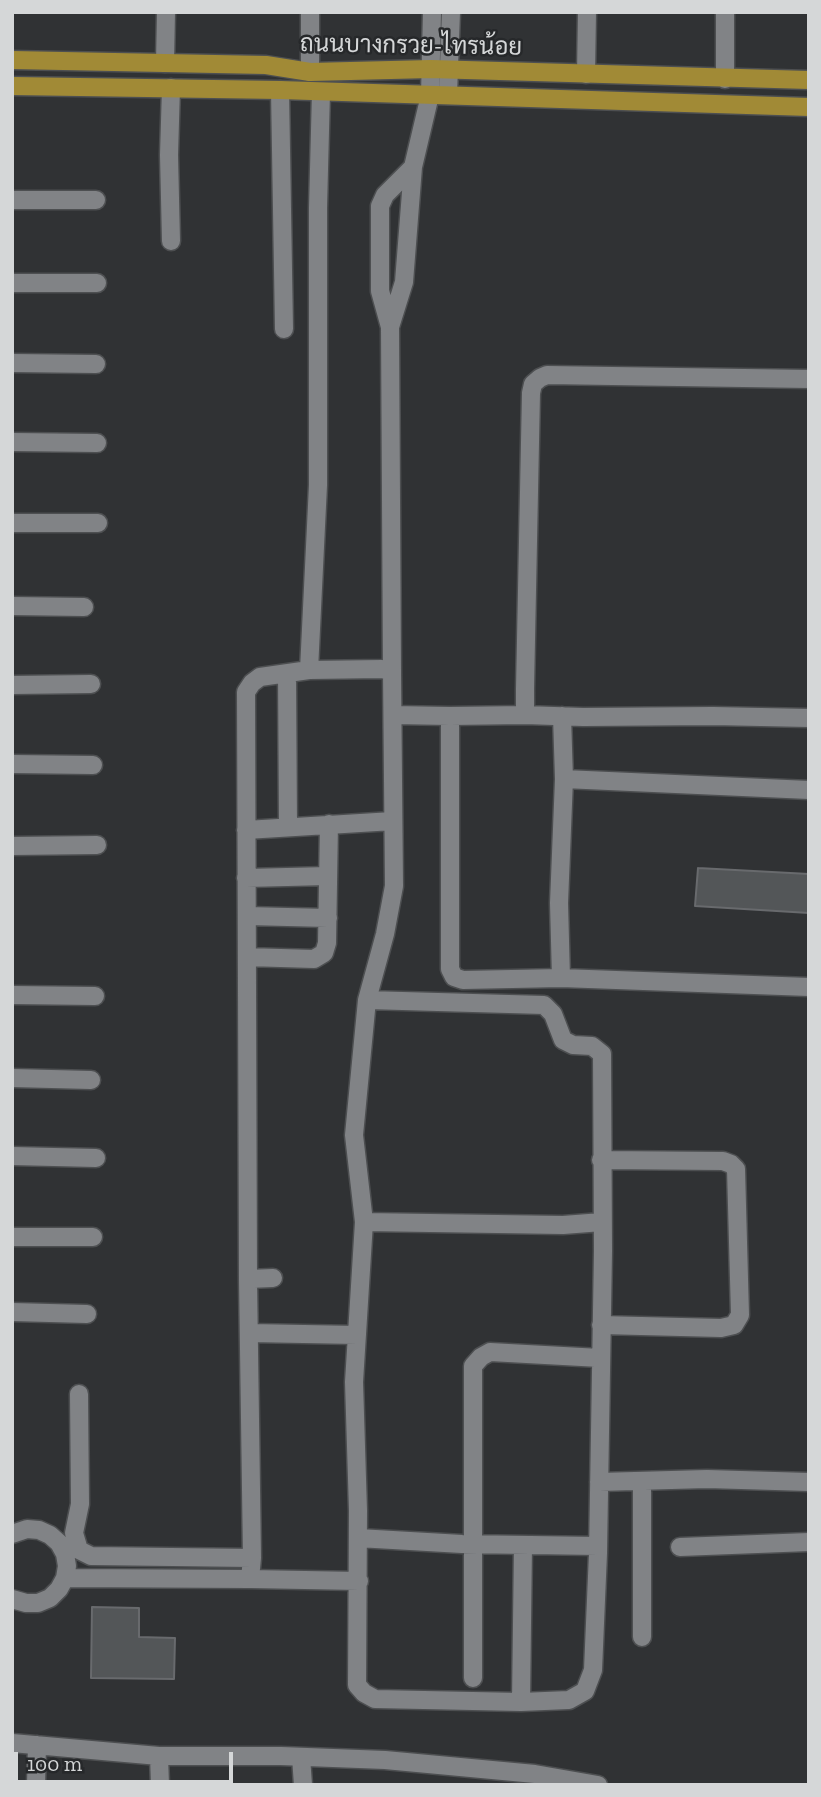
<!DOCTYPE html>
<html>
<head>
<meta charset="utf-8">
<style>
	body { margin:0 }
	#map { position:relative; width:821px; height:1797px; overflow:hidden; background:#303234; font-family:"Zilla Slab",serif }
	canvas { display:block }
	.frame { position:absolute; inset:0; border:14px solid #d5d7d8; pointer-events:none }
	.scale { position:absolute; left:14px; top:1752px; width:219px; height:32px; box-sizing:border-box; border:4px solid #d5d7d8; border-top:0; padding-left:9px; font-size:21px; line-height:24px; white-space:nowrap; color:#d5d7d8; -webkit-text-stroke:5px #26282a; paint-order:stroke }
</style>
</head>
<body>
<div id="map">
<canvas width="821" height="1797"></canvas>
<div class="frame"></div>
<div class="scale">100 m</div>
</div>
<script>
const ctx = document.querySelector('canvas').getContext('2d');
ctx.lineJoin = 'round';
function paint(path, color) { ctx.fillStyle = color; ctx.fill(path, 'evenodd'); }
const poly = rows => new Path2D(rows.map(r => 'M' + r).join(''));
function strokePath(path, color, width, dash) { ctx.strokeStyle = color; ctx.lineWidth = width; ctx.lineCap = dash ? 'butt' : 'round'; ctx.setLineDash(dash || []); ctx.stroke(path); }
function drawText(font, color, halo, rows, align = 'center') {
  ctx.font = font + ' "Zilla Slab",Sarabun,serif'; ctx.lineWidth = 5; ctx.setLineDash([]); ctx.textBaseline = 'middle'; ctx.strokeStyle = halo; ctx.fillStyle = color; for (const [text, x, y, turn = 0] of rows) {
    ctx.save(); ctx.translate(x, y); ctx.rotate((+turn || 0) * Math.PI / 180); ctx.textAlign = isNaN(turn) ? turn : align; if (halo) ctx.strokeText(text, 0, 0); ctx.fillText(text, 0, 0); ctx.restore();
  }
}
const building = poly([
	[698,868,809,874,809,913,695,906,698,868],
	[92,1607,139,1608,139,1637,175,1638,174,1679,91,1678,92,1607]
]);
const minor = poly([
	[165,63,166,12],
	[310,72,310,12],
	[586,74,587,12],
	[725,79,725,12],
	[280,90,284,329],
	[448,95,451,12],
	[12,200,96,200],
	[171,241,169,155,171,88],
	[12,283,97,283],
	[390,327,380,291,380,206,385,195,413,167],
	[12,363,96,364],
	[809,379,547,375,540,378,533,384,531,393,525,689,525,715,583,717,713,716,809,718],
	[12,442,97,443],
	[12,523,98,523],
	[12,606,84,607],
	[309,670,382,669,392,672,394,886,385,934,367,1000,354,1135,364,1222,354,1382,358,1511,357,1685,364,1693,375,1699,521,1702,569,1700,585,1691,593,1670,598,1553,603,1251,602,1054,592,1046,573,1045,563,1040,553,1014,544,1005,367,1000],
	[392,672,390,327,404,282,413,167,430,95,432,12],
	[287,673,288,827],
	[12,685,91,684],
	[393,715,450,716],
	[525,715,450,716,450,969,454,977,463,980,561,978,809,987],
	[562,716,564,779,809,790],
	[12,764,93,765],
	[246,830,393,821],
	[12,846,97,845],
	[246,878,328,876],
	[247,916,328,918],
	[247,957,314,959,324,953,327,943,329,824],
	[561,978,559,903,564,779],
	[12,995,95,996],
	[12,1078,91,1080],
	[12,1156,96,1158],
	[364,1222,563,1225,602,1222],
	[12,1237,93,1237],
	[248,1279,273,1278],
	[12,1312,87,1314],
	[601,1325,721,1328,734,1325,740,1315,736,1169,731,1164,723,1161,601,1160],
	[250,1333,357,1335],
	[79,1394,80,1504,74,1533,79,1550,91,1556,252,1558],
	[642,1481,642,1637],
	[599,1482,707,1479,809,1482],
	[12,1534,27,1529,39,1530,50,1535,59,1543,65,1554,67,1566,65,1578,59,1589,50,1598,38,1603,26,1603,12,1599],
	[358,1538,462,1544,598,1546],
	[680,1547,809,1542],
	[65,1578,250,1579,252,1558,248,1279,246,692,252,683,260,677,309,670,318,485,318,208,321,92],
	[250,1579,359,1581],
	[473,1678,473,1366,481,1357,490,1352,600,1358],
	[521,1702,523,1545],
	[12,1743,159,1756,281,1756,385,1760,535,1774,598,1785],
	[159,1756,160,1785],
	[301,1757,303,1785],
	[36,1785,37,1745]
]);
const major = poly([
	[12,60,266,65,310,72,431,69,809,80],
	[12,86,280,90,809,107]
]);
const streetNames = [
	["ถนนบางกรวย-ไทรน้อย",411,46,1]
];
paint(building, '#535658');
strokePath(building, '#686a6d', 2);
strokePath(minor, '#4d4f51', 21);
strokePath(major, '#4d4f51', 21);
strokePath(minor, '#818386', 18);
strokePath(major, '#a18a36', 18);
drawText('24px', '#d5d7d8', '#26282a', streetNames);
</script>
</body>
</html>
